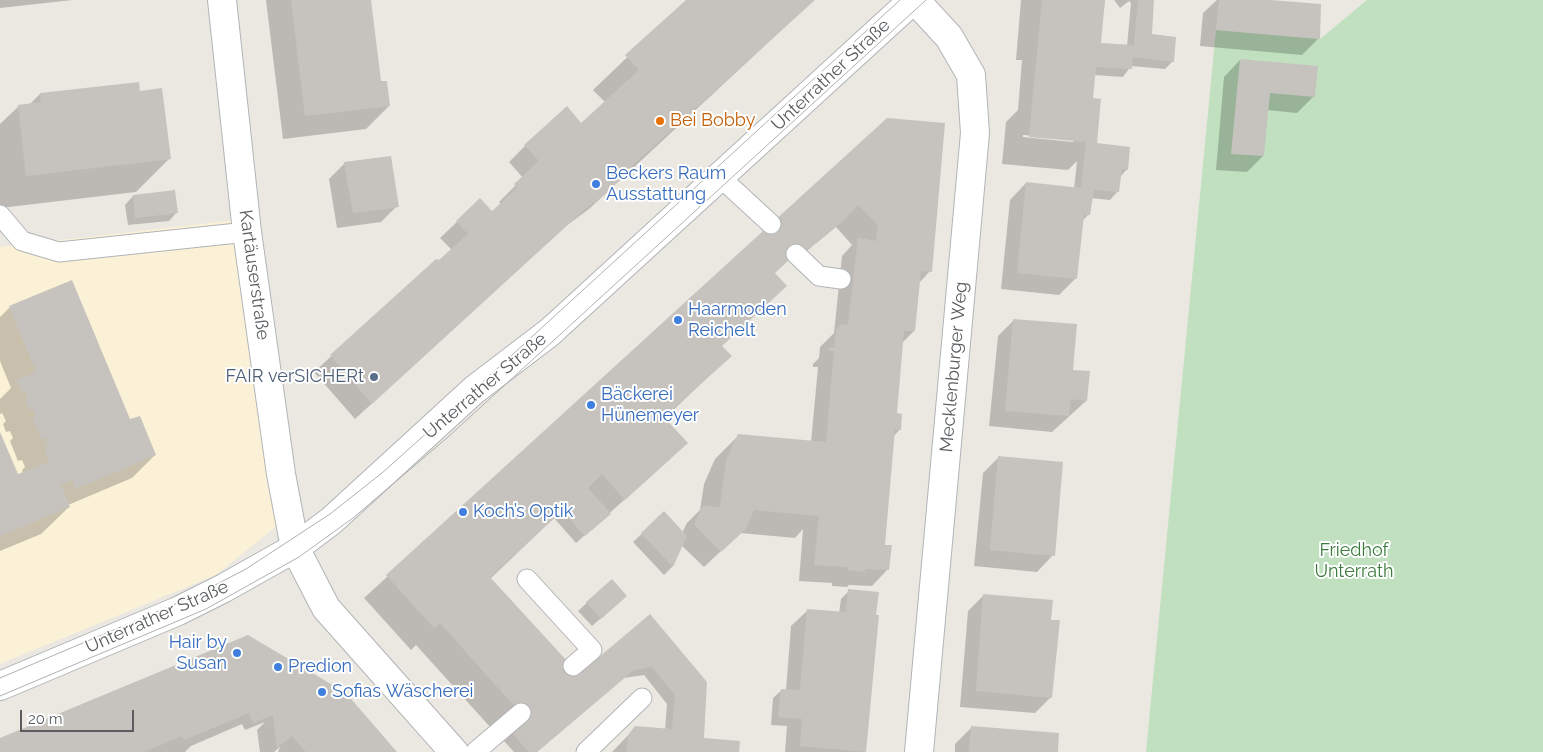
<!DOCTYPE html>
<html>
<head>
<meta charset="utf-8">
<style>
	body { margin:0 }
	#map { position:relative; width:1543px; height:752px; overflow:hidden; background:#ebe8e1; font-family:Raleway,sans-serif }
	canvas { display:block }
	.scale { position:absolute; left:20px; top:710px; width:114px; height:22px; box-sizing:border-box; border:2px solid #595d60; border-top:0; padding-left:6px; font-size:15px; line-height:18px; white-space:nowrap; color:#595d60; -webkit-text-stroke:4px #fff; paint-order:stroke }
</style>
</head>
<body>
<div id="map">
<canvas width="1543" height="752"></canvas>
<div class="scale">20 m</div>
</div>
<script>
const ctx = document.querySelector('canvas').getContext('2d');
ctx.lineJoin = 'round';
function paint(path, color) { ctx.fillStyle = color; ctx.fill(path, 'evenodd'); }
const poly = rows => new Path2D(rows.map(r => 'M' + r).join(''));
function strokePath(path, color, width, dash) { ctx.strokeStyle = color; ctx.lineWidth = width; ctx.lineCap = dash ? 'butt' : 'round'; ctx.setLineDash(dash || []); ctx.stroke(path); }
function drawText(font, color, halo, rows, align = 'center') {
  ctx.font = font + ' Raleway,sans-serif'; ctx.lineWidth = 4; ctx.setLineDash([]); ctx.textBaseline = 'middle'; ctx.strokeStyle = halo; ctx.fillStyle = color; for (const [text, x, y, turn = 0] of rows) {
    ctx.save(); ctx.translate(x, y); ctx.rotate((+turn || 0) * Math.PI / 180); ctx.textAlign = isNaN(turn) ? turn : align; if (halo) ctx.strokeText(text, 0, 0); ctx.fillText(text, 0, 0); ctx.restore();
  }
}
const commercial = poly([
	[236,220,284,520,216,575,0,664,0,247]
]);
const green = poly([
	[1367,0,1543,0,1543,752,1146,752,1216,30,1320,39]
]);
const shadow = poly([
	[0,0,73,0,0,8],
	[266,0,370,0,380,83,389,106,366,129,283,139],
	[687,0,814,0,589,209,566,226,355,419,314,372,436,260,439,262,452,250,440,238,480,200,492,213,501,204,499,202,523,178,509,162,525,146,581,125,605,102,593,90],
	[1021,0,1105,0,1099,44,1127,46,1131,3,1129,1,1120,8,1114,0,1153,0,1150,35,1173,61,1165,69,1131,66,1123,77,1094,75,1092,99,1096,142,1127,169,1120,177,1118,191,1110,200,1091,198,1089,214,1082,221,1076,278,1059,295,1001,289,1010,200,1026,183,1074,189,1077,161,1068,170,1002,164,1006,122,1018,110,1022,60,1016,60],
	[1023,135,1073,139,1073,142,1023,137],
	[1217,0,1256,0,1319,38,1302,55,1200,46,1203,13],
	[1240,60,1314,96,1297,113,1267,110,1263,156,1247,172,1216,170,1224,77],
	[139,92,169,159,136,192,0,208,0,124,19,106,30,104,40,94],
	[887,120,930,271,919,283,914,331,901,344,895,414,900,429,894,436,884,546,888,569,872,586,849,585,847,587,832,586,832,583,799,581,803,529,795,538,740,533,704,567,681,545,672,567,664,575,633,542,664,513,682,533,687,523,700,510,704,484,715,459,738,436,811,442,818,367,813,367,813,364,819,358,820,347,834,333,842,256,852,245,836,227,797,259,794,255,774,273,721,346,730,356,664,419,670,459,576,543,554,518,490,579,579,675,650,616,702,741,738,752,612,752,636,727,665,730,667,704,644,675,624,678,537,752,514,752,504,741,512,733,491,728,416,645,411,650,364,598],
	[345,163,397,206,381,222,337,228,329,179],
	[133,196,177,212,169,221,128,225,125,205],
	[10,307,129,421,155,455,132,478,68,505,69,507,41,534,0,551,0,435,17,476,23,473,22,470,25,467,22,460,18,461,10,441,13,438,10,431,6,432,3,424,6,421,2,413,0,414,0,399,11,388,0,361,0,317],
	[1014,320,1071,371,1086,401,1052,432,989,426,998,336],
	[999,457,1053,555,1037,572,974,566,983,473],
	[612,580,617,604,592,626,578,611],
	[849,591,865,752,785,752,787,726,771,725,773,698,782,690,786,690,791,626,808,610,839,613,841,599],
	[984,595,1050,621,1051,697,1035,713,960,707,968,611],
	[177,665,395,752,278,752,280,747,274,752,260,752,257,730,265,722,245,730,242,724,191,746,185,752,0,752,0,739],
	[972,727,1057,752,955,752,955,744]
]);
const building = poly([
	[291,0,371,0,381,81,387,81,390,106,305,116],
	[686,0,815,0,633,165,607,193,584,210,372,404,330,355,436,259,439,260,468,234,456,221,480,198,492,211,517,188,514,184,539,161,524,145,567,106,581,123,639,70,625,55],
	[1042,0,1105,0,1101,43,1134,45,1138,0,1154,0,1152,34,1176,37,1174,62,1133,57,1132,69,1096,67,1093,98,1101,99,1097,143,1130,147,1128,170,1122,169,1119,192,1094,190,1090,215,1084,215,1077,279,1017,273,1026,182,1081,188,1086,142,1029,137],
	[1219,0,1270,0,1321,4,1320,39,1216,30],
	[1240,59,1318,66,1315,97,1270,93,1264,156,1231,154],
	[139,82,140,91,162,88,171,159,26,176,18,105,41,102,40,93],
	[887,118,945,123,932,272,921,271,915,331,904,331,897,413,902,414,901,430,895,429,885,545,892,545,889,570,865,569,865,572,848,570,848,567,814,565,819,516,754,510,746,529,721,552,694,524,703,506,720,507,726,460,738,434,826,442,834,351,829,351,829,347,834,348,836,329,842,324,848,325,858,238,876,241,878,225,858,205,844,220,806,251,790,259,775,273,787,286,722,346,732,356,664,417,688,443,625,500,602,474,588,488,611,514,585,536,562,511,490,577,579,674,650,614,707,682,704,738,740,741,739,752,626,752,628,735,635,726,672,729,675,695,652,667,634,670,537,752,529,752,511,732,526,719,440,623,434,628,386,575],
	[391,156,399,207,353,213,344,162],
	[175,190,178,213,135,218,133,195],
	[72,280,130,419,140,416,156,455,76,489,72,480,61,485,70,507,0,536,0,432,18,474,49,462,44,446,48,445,45,438,41,439,32,417,36,416,33,409,29,410,25,400,28,399,25,391,22,393,17,380,36,372,9,306],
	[1013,319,1077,324,1073,370,1090,371,1087,401,1071,399,1069,416,1005,411],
	[998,456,1063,462,1055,556,990,550],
	[664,511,687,536,673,567,641,533],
	[612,579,627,596,601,619,586,602],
	[848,589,879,592,876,615,879,615,866,752,800,746,802,719,778,717,781,689,800,690,807,609,846,612],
	[983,594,1053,600,1051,620,1060,620,1052,698,976,691],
	[248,635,346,693,397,752,306,752,292,736,277,748,273,715,253,723,249,713,184,740,182,736,144,752,0,752,0,738],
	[971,726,1059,733,1058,752,969,752]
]);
const service = poly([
	[720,177,771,224],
	[0,215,22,241,59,252,247,232],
	[796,254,819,276,841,279],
	[527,579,592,650,573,666],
	[475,752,521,713],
	[586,752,642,698]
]);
const minor = poly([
	[222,0,247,232,281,474,295,548,326,608,454,752],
	[915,0,949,37,971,75,975,133,919,752]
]);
const secondary = poly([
	[0,686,178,611,224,588,295,548,331,521,474,390,550,332,913,0]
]);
const tram = poly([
	[0,678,194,596,246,569,330,514,382,473,430,430,900,0],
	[0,696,206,609,299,557,353,518,448,437,926,0]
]);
const markers = [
	[660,121,5,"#e8710a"],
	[596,184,5,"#3f7fe0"],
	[678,320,5,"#3f7fe0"],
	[374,377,5,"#5c6f8a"],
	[591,405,5,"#3f7fe0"],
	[463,512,5,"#3f7fe0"],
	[237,653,5,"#3f7fe0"],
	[278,667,5,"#3f7fe0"],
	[322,692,5,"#3f7fe0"]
];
const streetNames = [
	["Unterrather Straße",831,75,-43],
	["Kartäuserstraße",254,275,82],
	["Mecklenburger Weg",954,367,-85],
	["Unterrather Straße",485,386,-40],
	["Unterrather Straße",157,617,-24]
];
const foodNames = [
	["Bei Bobby",670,121]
];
const shopNames = [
	["Beckers Raum",606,174],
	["Ausstattung",606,195],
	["Haarmoden",688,310],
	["Reichelt",688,331],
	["Bäckerei",601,395],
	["Hünemeyer",601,416],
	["Koch’s Optik",473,512],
	["Hair by",227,643,"right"],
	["Susan",227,664,"right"],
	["Predion",288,667],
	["Sofias Wäscherei",332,692]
];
const serviceNames = [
	["FAIR verSICHERt",364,377]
];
const parkNames = [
	["Friedhof",1354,551],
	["Unterrath",1354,572]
];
paint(commercial, '#faf1d7');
paint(green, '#c0e0bf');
paint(shadow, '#0003');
paint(building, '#c6c3be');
strokePath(service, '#b1b4b7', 21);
strokePath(minor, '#b1b4b7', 30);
strokePath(secondary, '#b0b4b7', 30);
strokePath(service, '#fff', 19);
strokePath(minor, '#fff', 28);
strokePath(secondary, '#fff', 28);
strokePath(tram, '#afb0b0', 1);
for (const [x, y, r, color] of markers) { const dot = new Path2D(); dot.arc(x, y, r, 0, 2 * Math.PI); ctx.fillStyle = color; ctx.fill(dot); strokePath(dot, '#fff', 2); }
drawText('18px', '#595d60', '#fff', streetNames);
drawText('18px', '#c56008', '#fff', foodNames, 'left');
drawText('18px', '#366cbe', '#fff', shopNames, 'left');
drawText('18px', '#4e5e75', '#fff', serviceNames, 'right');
drawText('18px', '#3c7d3d', '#fff', parkNames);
</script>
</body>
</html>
